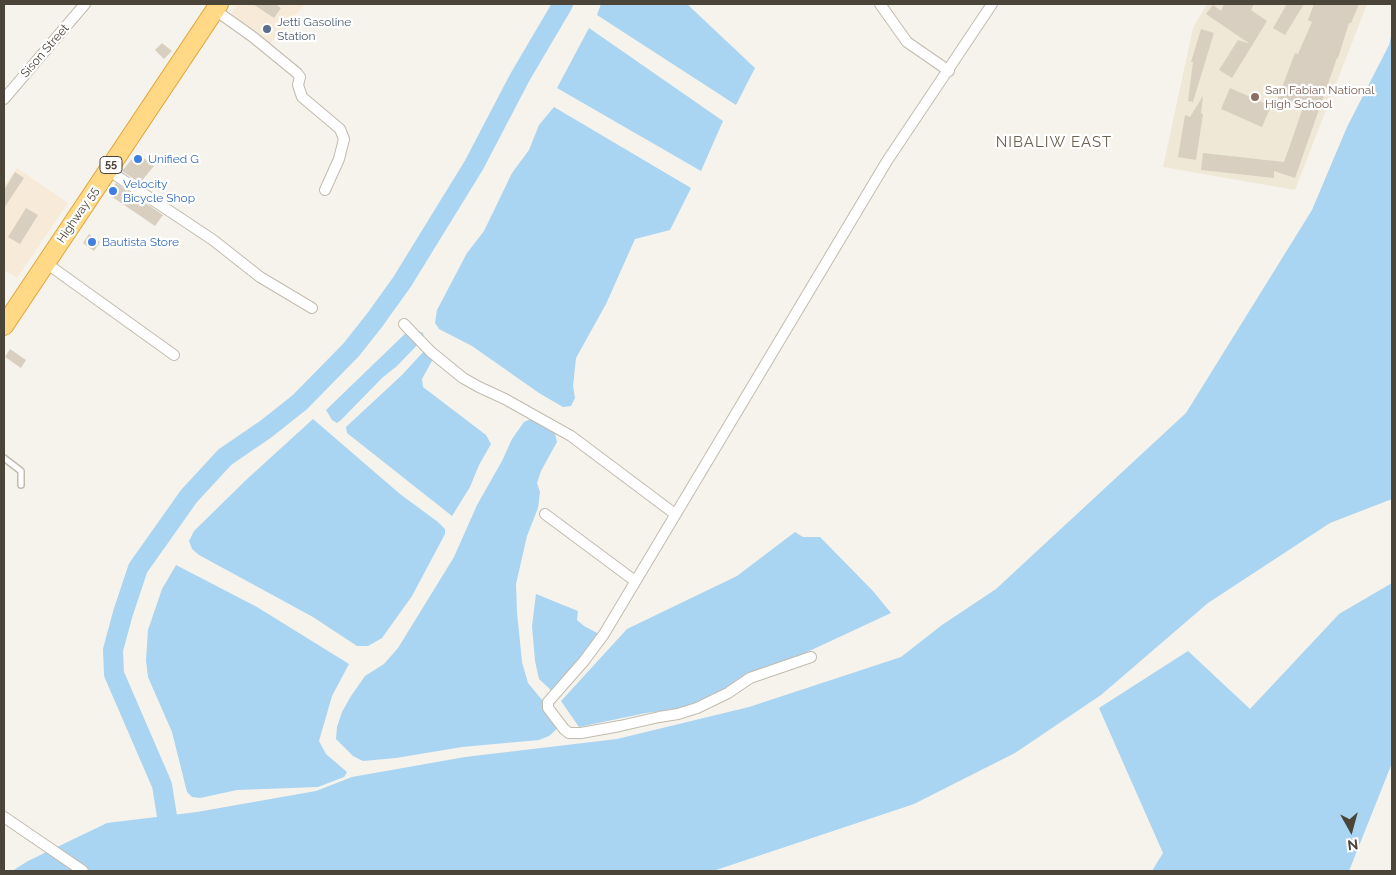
<!DOCTYPE html>
<html>
<head>
<meta charset="utf-8">
<style>
	body { margin:0 }
	#map { position:relative; width:1396px; height:875px; overflow:hidden; background:#f6f3ec; font-family:Raleway,sans-serif }
	canvas { display:block }
	.frame { position:absolute; inset:0; border:5px solid #4b4439; pointer-events:none }
	.north { position:absolute; left:1326px; top:805px; width:50px; height:50px; -webkit-text-stroke:4px #fff; paint-order:stroke; rotate:173deg; font-size:14px; font-weight:700; line-height:20px; text-align:center; color:#4b4439 }
	.north::after { content:''; display:block; margin:auto; width:18px; height:22px; background:#4b4439; clip-path:polygon(50% 0,100% 100%,50% 72%,0 100%) }
</style>
</head>
<body>
<div id="map">
<canvas width="1396" height="875"></canvas>
<div class="frame"></div>
<div class="north">N</div>
</div>
<script>
const ctx = document.querySelector('canvas').getContext('2d');
ctx.lineJoin = 'round';
function paint(path, color) { ctx.fillStyle = color; ctx.fill(path, 'evenodd'); }
const poly = rows => new Path2D(rows.map(r => 'M' + r).join(''));
function strokePath(path, color, width, dash) { ctx.strokeStyle = color; ctx.lineWidth = width; ctx.lineCap = dash ? 'butt' : 'round'; ctx.setLineDash(dash || []); ctx.stroke(path); }
function drawText(font, color, halo, rows, align = 'center') {
  ctx.font = font + ' Raleway,sans-serif'; ctx.lineWidth = 4.5; ctx.setLineDash([]); ctx.textBaseline = 'middle'; ctx.strokeStyle = halo; ctx.fillStyle = color; for (const [text, x, y, turn = 0] of rows) {
    ctx.save(); ctx.translate(x, y); ctx.rotate((+turn || 0) * Math.PI / 180); ctx.textAlign = isNaN(turn) ? turn : align; if (halo) ctx.strokeText(text, 0, 0); ctx.fillText(text, 0, 0); ctx.restore();
  }
}
const commercial = poly([
	[237,4,305,4,270,44,231,14],
	[17,168,68,203,17,278,4,270,4,186]
]);
const education = poly([
	[1207,4,1367,4,1295,190,1163,167,1193,28]
]);
const water = poly([
	[601,4,687,4,755,68,736,105,597,15],
	[589,28,723,121,701,171,557,88],
	[1392,33,1392,499,1330,523,1208,603,1101,695,1015,753,914,804,713,871,12,871,28,861,107,823,197,812,316,791,352,777,465,757,617,739,749,707,901,657,942,625,996,589,1186,413,1312,210,1347,127,1389,45],
	[554,107,691,188,670,230,635,239,606,304,576,358,573,386,575,398,571,406,563,407,539,393,472,346,439,329,435,323,437,310,467,253,484,231,512,173,529,150,539,125],
	[411,328,423,333,424,338,397,366,382,378,341,420,337,423,332,420,326,410],
	[424,351,433,359,422,379,423,387,486,435,491,444,479,465,470,487,452,516,347,433,346,427,402,375],
	[533,418,555,433,557,442,541,471,537,483,540,492,538,508,527,536,516,584,517,612,522,662,528,683,562,724,549,736,539,740,462,747,396,758,363,761,353,756,336,739,337,727,342,712,351,696,365,676,384,664,398,648,454,557,477,505,502,461,512,439,524,422],
	[313,419,400,494,438,522,445,529,445,534,412,596,382,638,368,646,357,646,313,617,199,555,192,549,189,541,194,531,246,480],
	[795,532,803,537,820,537,873,591,891,613,706,699,678,709,646,713,579,727,561,701,627,629,737,576],
	[176,565,257,607,349,664,332,696,319,741,326,754,347,772,344,777,318,787,237,790,200,798,192,797,187,792,172,732,148,677,146,661,148,630,162,589],
	[1392,583,1392,763,1349,871,1152,871,1163,853,1099,708,1188,651,1250,709,1339,614],
	[536,594,578,611,577,620,584,626,601,635,554,693,539,679,535,661,532,626]
]);
const river = poly([
	[169,829,162,785,114,674,113,650,123,613,138,568,189,496,225,457,266,429,300,402,351,350,374,321,402,282,474,165,520,77,563,4]
]);
const building = poly([
	[253,4,275,4,281,8,274,18],
	[1224,4,1254,4,1251,10,1267,21,1232,78,1219,70,1238,40,1250,44,1206,14,1213,5,1221,11],
	[1287,4,1304,4,1285,35,1273,28],
	[1314,4,1359,4,1351,23,1349,23,1338,58,1337,58,1295,178,1274,171,1274,178,1201,170,1203,153,1284,162,1303,108,1278,98,1295,53,1298,54,1312,22,1308,20],
	[1201,29,1214,33,1193,102,1188,101,1193,62,1191,62],
	[162,43,172,51,164,59,155,50],
	[1230,88,1271,106,1262,127,1221,109],
	[1203,96,1201,113,1203,114,1196,160,1178,157,1185,115,1190,117],
	[137,153,154,166,140,183,122,171],
	[15,172,24,178,4,208,4,190],
	[116,183,163,215,155,226,108,194],
	[26,208,38,215,20,244,8,237],
	[89,234,100,242,94,251,83,243],
	[10,349,26,360,21,368,5,357]
]);
const service = poly([
	[4,458,21,471,21,485]
]);
const minor = poly([
	[880,4,907,42,949,71],
	[215,10,253,37,297,73,300,77,298,85,302,97,340,129,344,139,339,159,325,190],
	[4,99,85,4],
	[108,170,213,240,260,277,312,308],
	[46,263,174,355],
	[404,324,431,352,463,378,479,387,505,399,571,436,675,514],
	[545,514,635,581],
	[811,657,750,678,728,693,697,708,678,714,659,717,620,726,581,733,569,733,564,729,548,708,548,702,584,661,604,634,887,161,992,4],
	[4,817,83,871]
]);
const trunk = poly([
	[4,326,219,4]
]);
const markers = [
	[267,29,5,"#5c6f8a"],
	[1255,97,5,"#8d6e63"],
	[138,159,5,"#3f7fe0"],
	[113,191,5,"#3f7fe0"],
	[92,242,5,"#3f7fe0"]
];
const shields = [
	[111,165,22]
];
const shieldNames = [
	["55",111,165]
];
const serviceNames = [
	["Jetti Gasoline",277,22],
	["Station",277,36]
];
const streetNames = [
	["Sison Street",45,51,-49],
	["Highway 55",78,215,-56]
];
const educationNames = [
	["San Fabian National",1265,90],
	["High School",1265,104]
];
const shopNames = [
	["Unified G",148,159],
	["Velocity",123,184],
	["Bicycle Shop",123,198],
	["Bautista Store",102,242]
];
const quarterNames = [
	["NIBALIW EAST",1054,142]
];
paint(commercial, '#f7ead8');
paint(education, '#efe8d6');
paint(water, '#a9d4f2');
strokePath(river, '#a9d4f2', 20);
paint(building, '#d8cfc1');
strokePath(service, '#c2bbae', 8);
strokePath(minor, '#c2bbae', 12);
strokePath(trunk, '#e0a43c', 20);
strokePath(service, '#fff', 5);
strokePath(minor, '#fff', 10);
strokePath(trunk, '#ffd985', 18);
for (const [x, y, r, color] of markers) { const dot = new Path2D(); dot.arc(x, y, r, 0, 2 * Math.PI); ctx.fillStyle = color; ctx.fill(dot); strokePath(dot, '#fff', 2); }
for (const [x, y, w] of shields) { const box = new Path2D(); box.roundRect(x - w / 2, y - 8.5, w, 17, 4); ctx.fillStyle = '#fff'; ctx.fill(box); strokePath(box, '#4b4439', 1); }
drawText('bold 11px', '#4b4439', null, shieldNames);
drawText('12px', '#4e5e75', '#fff', serviceNames, 'left');
drawText('12px', '#4b4439', '#fff', streetNames);
drawText('12px', '#785e54', '#fff', educationNames, 'left');
drawText('12px', '#366cbe', '#fff', shopNames, 'left');
ctx.letterSpacing = '1px';
drawText('15px', '#6e6250', '#fff', quarterNames);
ctx.letterSpacing = '0px';
</script>
</body>
</html>
